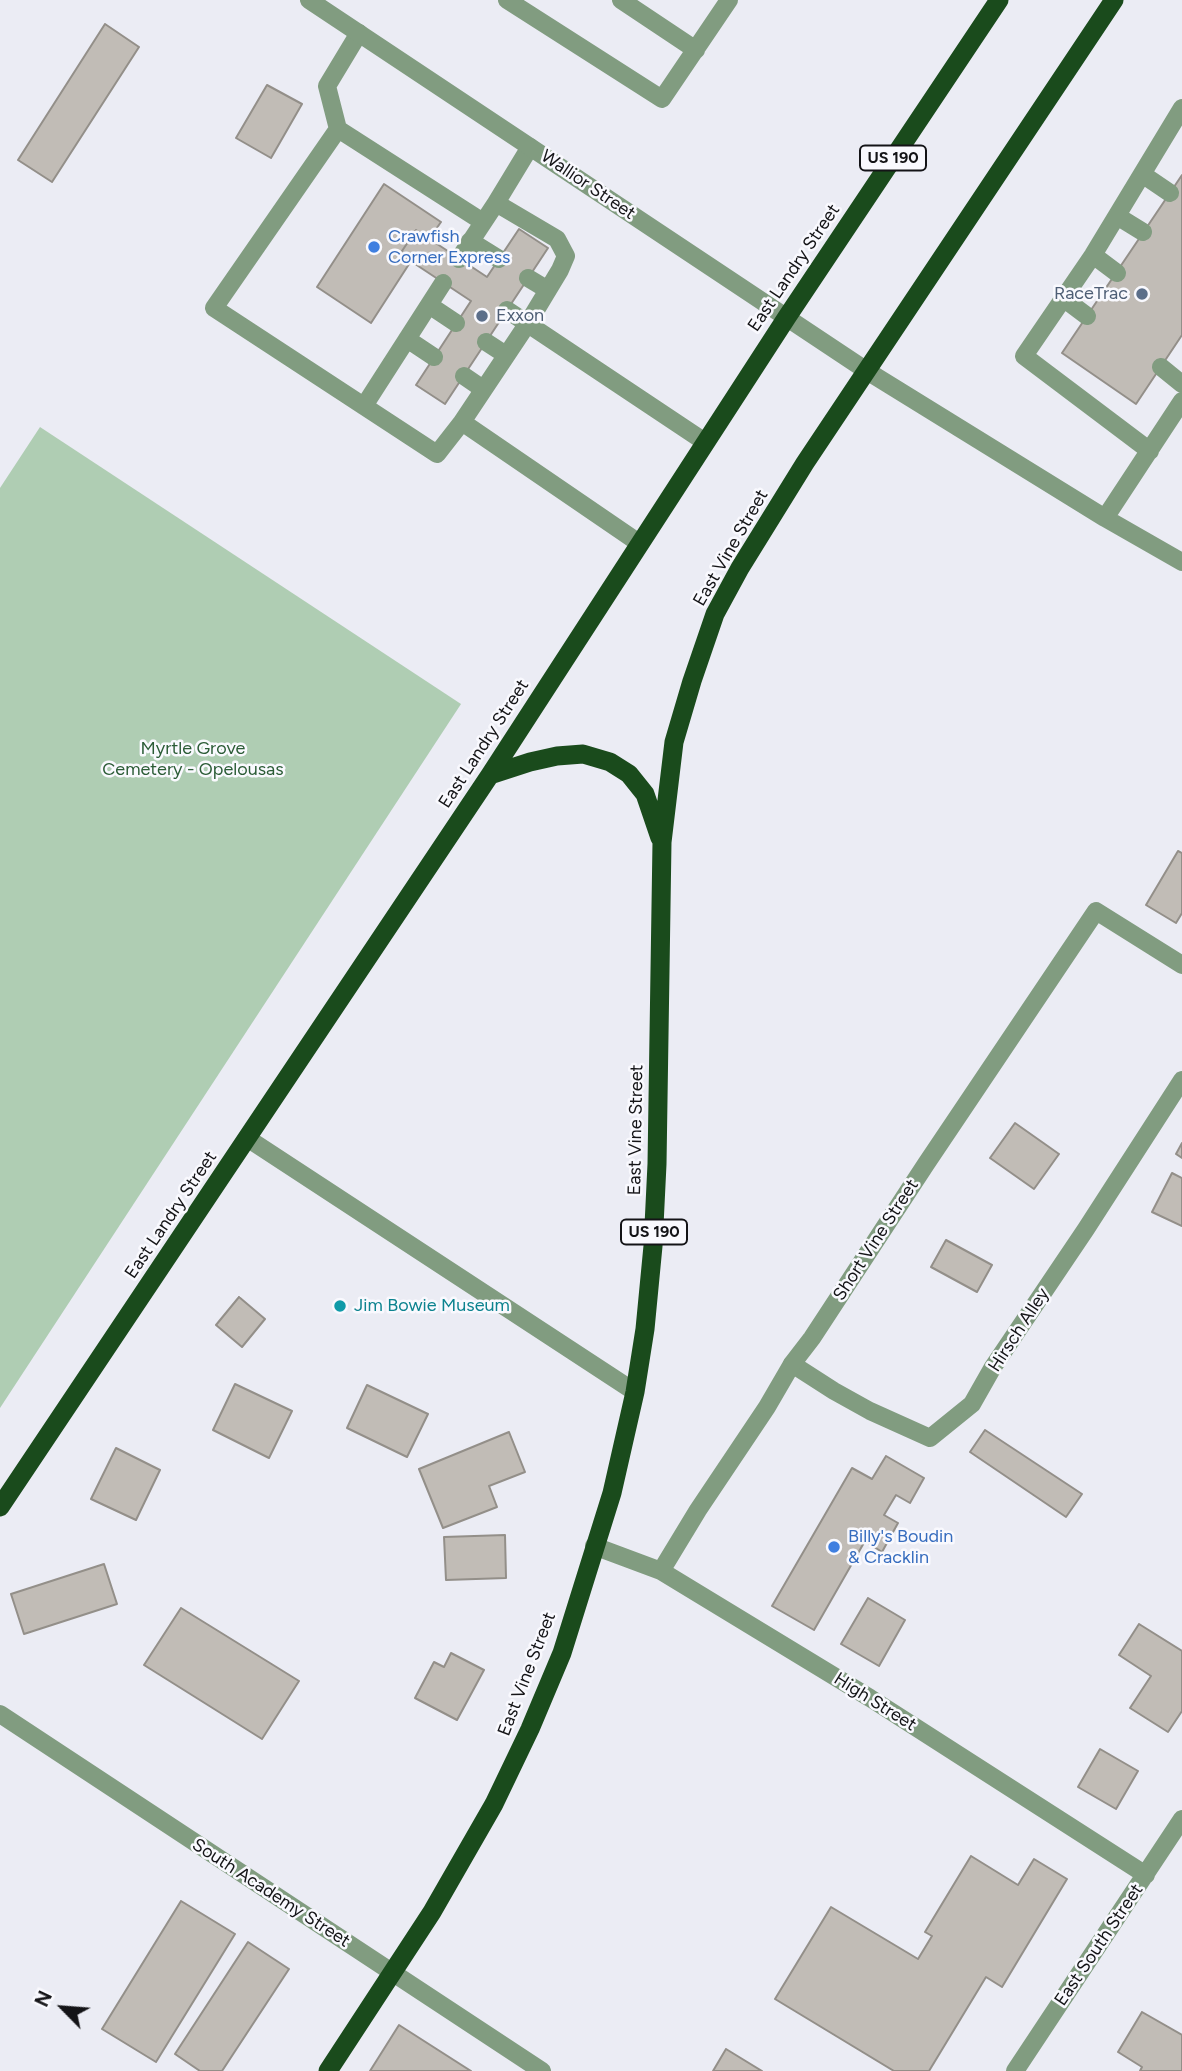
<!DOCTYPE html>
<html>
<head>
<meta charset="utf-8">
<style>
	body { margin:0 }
	#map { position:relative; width:1182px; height:2071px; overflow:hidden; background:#ebecf4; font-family:Figtree,sans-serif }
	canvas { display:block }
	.north { position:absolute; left:28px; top:1973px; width:70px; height:70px; -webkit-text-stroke:5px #f9f9fe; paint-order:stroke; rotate:295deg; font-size:19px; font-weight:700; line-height:28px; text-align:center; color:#141417 }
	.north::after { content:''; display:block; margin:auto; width:24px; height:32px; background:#141417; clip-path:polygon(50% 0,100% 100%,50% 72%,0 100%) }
</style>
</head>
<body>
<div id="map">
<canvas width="1182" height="2071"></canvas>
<div class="north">N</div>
</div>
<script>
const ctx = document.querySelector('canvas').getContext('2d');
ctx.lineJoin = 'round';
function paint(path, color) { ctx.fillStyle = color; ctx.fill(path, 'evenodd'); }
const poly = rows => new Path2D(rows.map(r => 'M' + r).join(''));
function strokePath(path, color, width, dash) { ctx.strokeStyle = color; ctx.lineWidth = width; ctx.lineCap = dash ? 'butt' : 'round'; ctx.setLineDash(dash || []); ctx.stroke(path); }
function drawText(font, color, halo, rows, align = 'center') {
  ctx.font = font + ' Figtree,sans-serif'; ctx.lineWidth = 5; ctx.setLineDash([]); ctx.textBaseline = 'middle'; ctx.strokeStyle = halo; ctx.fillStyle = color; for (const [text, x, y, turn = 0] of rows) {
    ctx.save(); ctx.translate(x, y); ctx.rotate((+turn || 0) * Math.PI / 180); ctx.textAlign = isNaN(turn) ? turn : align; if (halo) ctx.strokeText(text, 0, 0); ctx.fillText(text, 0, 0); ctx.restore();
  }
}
const green = poly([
	[40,427,461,704,0,1408,0,488]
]);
const building = poly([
	[105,24,139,47,52,182,18,160,105,24],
	[267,85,302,104,271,158,236,138,267,85],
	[1182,175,1182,335,1136,404,1062,353,1182,175],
	[384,184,441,222,429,239,416,230,400,254,411,261,371,323,317,287,384,184],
	[519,229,548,248,445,404,416,385,471,301,400,254,416,230,487,277,519,229],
	[1178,851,1182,853,1182,913,1176,923,1146,905,1178,851],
	[1015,1123,1059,1154,1034,1189,990,1158,1015,1123],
	[1182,1143,1182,1158,1176,1154,1182,1143],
	[1172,1173,1182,1178,1182,1226,1152,1212,1172,1173],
	[946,1240,992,1265,977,1292,931,1267,946,1240],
	[239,1297,265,1319,242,1347,216,1325,239,1297],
	[235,1384,292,1411,269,1458,213,1430,235,1384],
	[367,1385,428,1414,407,1457,347,1428,367,1385],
	[985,1430,1082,1494,1066,1517,970,1452,985,1430],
	[509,1432,525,1472,489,1486,497,1507,443,1528,419,1469,509,1432],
	[116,1448,160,1470,136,1520,91,1499,116,1448],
	[886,1456,924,1478,910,1503,896,1495,884,1515,898,1523,882,1552,865,1541,814,1630,772,1606,852,1468,872,1479,886,1456],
	[505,1535,506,1578,446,1580,444,1537,505,1535],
	[104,1564,117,1604,24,1634,11,1594,104,1564],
	[868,1598,905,1620,879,1666,841,1644,868,1598],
	[181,1608,299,1681,262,1739,144,1665,181,1608],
	[1139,1624,1182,1651,1182,1711,1168,1732,1130,1708,1151,1676,1119,1655,1139,1624],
	[451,1653,484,1670,457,1720,415,1698,434,1662,444,1667,451,1653],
	[1100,1749,1138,1771,1116,1809,1078,1787,1100,1749],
	[971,1856,1018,1885,1034,1859,1067,1879,1002,1987,986,1977,929,2071,894,2071,775,1999,831,1907,918,1959,932,1936,925,1932,971,1856],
	[181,1901,235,1934,156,2062,102,2029,181,1901],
	[248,1942,289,1969,222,2071,200,2071,175,2054,248,1942],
	[1142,2012,1182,2035,1182,2071,1140,2071,1142,2067,1118,2052,1142,2012],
	[399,2025,471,2071,370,2071,399,2025],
	[726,2049,762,2071,713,2071,726,2049]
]);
const service = poly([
	[507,0,662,99,729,0],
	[621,0,696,50],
	[359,33,327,86,338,129,214,308,437,454,462,422,639,543],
	[338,129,483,222],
	[1142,174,1170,193],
	[496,203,530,147],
	[1117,216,1143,232],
	[470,241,499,259],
	[1093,255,1117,273],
	[459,259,496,203,557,239,566,256,560,270,528,323,462,422],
	[528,278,548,290],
	[1063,298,1087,316],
	[429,305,456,323],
	[507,310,705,442],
	[407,339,434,357],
	[486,342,506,355],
	[1161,367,1182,384],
	[867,371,1105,518,1182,562],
	[464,376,483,389],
	[364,406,443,283],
	[1150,451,1024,356,1093,255,1182,108],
	[1105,518,1182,401],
	[792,1364,834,1391,870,1411,930,1438,972,1404,993,1367,1086,1229,1182,1080]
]);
const minor = poly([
	[247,1138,635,1392],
	[594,1546,661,1571,870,1698,1146,1875],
	[661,1571,698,1510,767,1407,792,1364,812,1338,926,1164,1096,911,1182,965],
	[1015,2071,1182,1819]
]);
const tertiary = poly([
	[309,0,867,371],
	[0,1714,542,2071]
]);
const trunk = poly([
	[490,775,530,762,557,756,583,754,610,762,629,774,645,794,660,838],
	[0,1507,490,775,787,317,999,0],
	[328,2071,432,1912,494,1804,530,1729,562,1653,612,1493,635,1392,645,1329,653,1246,657,1164,662,842,674,742,692,681,715,614,740,568,805,463,1114,0]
]);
const markers = [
	[374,247,7,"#3f7fe0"],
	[1142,294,7,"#5c6f8a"],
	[482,316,7,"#5c6f8a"],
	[340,1306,7,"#0f9aa8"],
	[834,1547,7,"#3f7fe0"]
];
const shields = [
	[893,158,66],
	[654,1232,66]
];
const shieldNames = [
	["US 190",893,158],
	["US 190",654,1232]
];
const streetNames = [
	["Wallior Street",588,185,34],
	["East Landry Street",794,268,-56],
	["East Vine Street",731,548,-60],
	["East Landry Street",484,744,-57],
	["East Vine Street",636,1130,-89],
	["East Landry Street",171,1215,-56],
	["Short Vine Street",876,1240,-57],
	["Hirsch Alley",1019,1330,-57],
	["East Vine Street",527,1674,-69],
	["High Street",875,1702,32],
	["South Academy Street",271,1893,33],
	["East South Street",1099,1945,-56]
];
const shopNames = [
	["Crawfish",388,237],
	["Corner Express",388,258],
	["Billy's Boudin",848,1537],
	["& Cracklin",848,1558]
];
const serviceNames = [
	["RaceTrac",1128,294],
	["Exxon",496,316,"left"]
];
const parkNames = [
	["Myrtle Grove",193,749],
	["Cemetery - Opelousas",193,770]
];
const cultureNames = [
	["Jim Bowie Museum",354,1306]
];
paint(green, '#afcdb3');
paint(building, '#c1bcb6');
strokePath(building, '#938f89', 2);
strokePath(service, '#819c80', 18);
strokePath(minor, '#819c80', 18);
strokePath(tertiary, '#819c80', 18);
strokePath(trunk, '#1a4b1c', 19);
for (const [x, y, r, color] of markers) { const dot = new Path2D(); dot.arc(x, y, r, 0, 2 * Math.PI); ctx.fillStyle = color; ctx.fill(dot); strokePath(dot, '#f9f9fe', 2.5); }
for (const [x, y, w] of shields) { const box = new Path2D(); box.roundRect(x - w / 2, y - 12.5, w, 25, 5); ctx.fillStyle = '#f9f9fe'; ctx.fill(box); strokePath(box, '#141417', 2); }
drawText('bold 16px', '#141417', null, shieldNames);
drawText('18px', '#141417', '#f9f9fe', streetNames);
drawText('18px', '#366cbe', '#f9f9fe', shopNames, 'left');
drawText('18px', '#4e5e75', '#f9f9fe', serviceNames, 'right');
drawText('18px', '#2b5c36', '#f9f9fe', parkNames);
drawText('18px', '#0d838f', '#f9f9fe', cultureNames, 'left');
</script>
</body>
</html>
